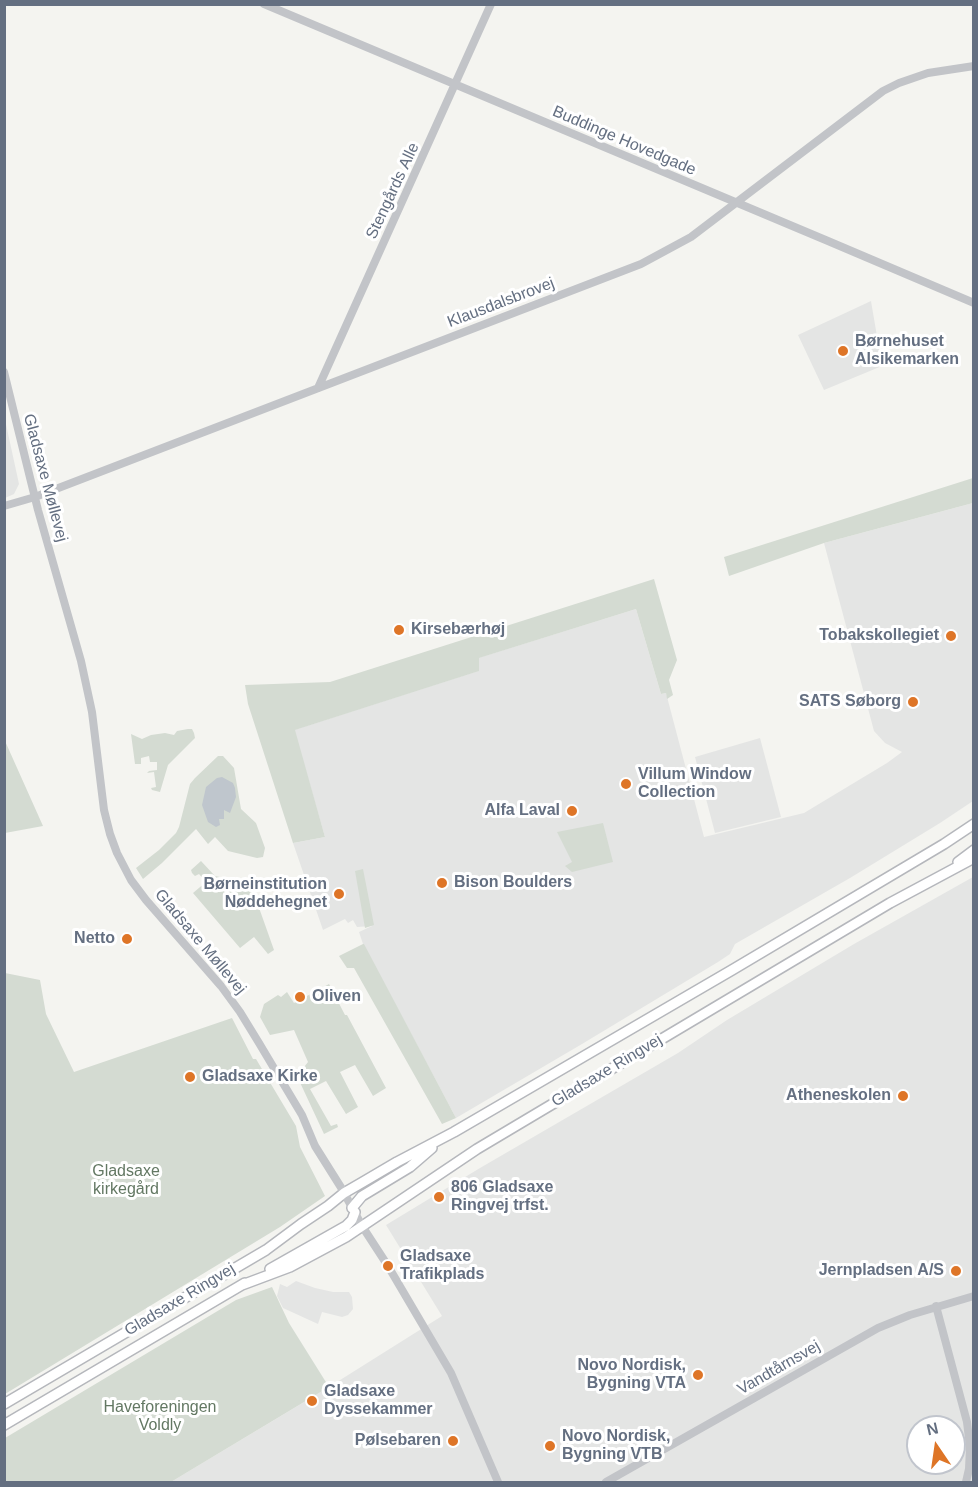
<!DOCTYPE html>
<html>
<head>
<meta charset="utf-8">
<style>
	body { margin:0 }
	#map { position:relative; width:978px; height:1487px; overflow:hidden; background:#f4f4f0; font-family:Helvetica,sans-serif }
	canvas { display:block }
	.frame { position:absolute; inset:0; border:6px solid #646f81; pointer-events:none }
	.north { position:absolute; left:906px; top:1415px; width:60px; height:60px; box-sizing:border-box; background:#fff; border:2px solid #c1c5cd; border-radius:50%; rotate:347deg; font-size:16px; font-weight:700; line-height:24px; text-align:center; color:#646f81 }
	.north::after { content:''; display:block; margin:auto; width:21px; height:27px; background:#de7527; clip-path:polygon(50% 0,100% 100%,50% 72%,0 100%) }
</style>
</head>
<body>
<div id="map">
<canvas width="978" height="1487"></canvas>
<div class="frame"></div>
<div class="north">N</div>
</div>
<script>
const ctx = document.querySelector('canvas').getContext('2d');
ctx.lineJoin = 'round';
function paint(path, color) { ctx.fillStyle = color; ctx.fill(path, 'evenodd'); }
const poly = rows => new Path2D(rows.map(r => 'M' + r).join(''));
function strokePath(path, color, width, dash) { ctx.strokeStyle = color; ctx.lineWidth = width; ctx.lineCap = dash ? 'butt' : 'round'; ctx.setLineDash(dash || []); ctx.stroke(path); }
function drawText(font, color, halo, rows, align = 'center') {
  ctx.font = font + ' Helvetica,sans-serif'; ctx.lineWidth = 6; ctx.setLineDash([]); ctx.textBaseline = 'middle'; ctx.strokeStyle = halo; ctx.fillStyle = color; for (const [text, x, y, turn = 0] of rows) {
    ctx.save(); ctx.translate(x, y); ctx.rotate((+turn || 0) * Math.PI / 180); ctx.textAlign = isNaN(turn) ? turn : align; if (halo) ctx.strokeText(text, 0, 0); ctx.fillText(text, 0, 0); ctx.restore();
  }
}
const built = poly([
	[871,301,882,366,824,390,798,335],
	[4,415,19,484,14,494,5,498],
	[973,503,973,801,940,823,850,878,735,944,730,954,718,962,582,1044,456,1118,363,944,359,932,372,926,357,927,353,920,348,923,345,919,323,930,293,843,325,837,294,730,478,671,478,658,636,609,661,694,666,693,704,837,804,813,887,763,902,752,885,743,874,731,824,543],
	[760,738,781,817,715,833,695,757],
	[973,877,973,1482,171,1482,329,1387,442,1316,386,1225,480,1168,678,1053,727,1020,854,944],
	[918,1427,954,1427,954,1463,918,1463],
	[296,1281,315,1288,333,1292,349,1292,352,1297,353,1309,348,1315,342,1317,322,1312,318,1324,283,1308,277,1296,280,1284,287,1287]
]);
const green = poly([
	[973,478,973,503,824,543,729,576,724,557],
	[654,579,677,660,669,680,673,695,667,699,666,693,661,694,636,609,479,658,479,671,295,730,325,837,293,843,248,704,245,685,330,682],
	[188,729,192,729,194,733,195,738,168,765,160,792,152,790,151,788,156,787,154,772,147,773,149,771,157,770,157,762,150,762,149,756,141,758,141,764,135,764,131,734,142,739,151,735,165,733,174,735,177,731],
	[4,741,5,741,43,826,5,833],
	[218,756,223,756,234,768,241,809,256,823,265,848,263,857,257,858,228,851,215,837,208,844,196,829,162,863,143,879,136,868,159,850,176,833,179,827,190,784,195,778],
	[603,823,613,862,572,872,565,866,572,862,557,832],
	[201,861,215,876,243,882,252,888,274,950,268,954,254,937,240,948,193,893,206,882,199,874,195,876,192,873,191,870],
	[363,869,374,925,365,928,355,871],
	[363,944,364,944,456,1118,442,1124,354,968,347,968,339,956],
	[5,973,40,980,46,1014,74,1072,232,1018,253,1059,256,1059,296,1126,300,1147,325,1196,280,1227,5,1394],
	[329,984,345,1015,347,1015,386,1088,373,1096,355,1065,340,1072,358,1107,346,1114,326,1081,310,1089,331,1126,337,1124,338,1127,324,1134,297,1076,308,1062,294,1030,270,1035,260,1017,264,1004,278,995,281,997,287,992,294,1003],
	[272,1287,289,1323,329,1387,171,1482,5,1482,5,1438,236,1300]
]);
const water = poly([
	[222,777,233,783,235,788,236,797,230,813,224,810,224,819,219,819,220,825,216,827,208,822,202,805,206,787,217,778]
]);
const minor = poly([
	[264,4,828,241,974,303],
	[4,372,38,510,81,661,92,712,104,810,110,834,117,853,131,880,146,900,221,986,240,1012,259,1043,302,1115,315,1146,342,1189,362,1226,388,1266,451,1373,498,1482],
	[318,388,491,4],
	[4,506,35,497,641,264,691,237,883,91,899,83,928,73,974,66],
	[936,1306,967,1422,970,1447,969,1469,966,1482],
	[606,1482,878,1328,910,1315,974,1296]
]);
const major = poly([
	[958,862,974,850],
	[352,1208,362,1196,410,1167,432,1148],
	[270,1269,346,1226,352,1220,355,1212],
	[242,1285,290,1267,346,1237,477,1149,890,903,974,858],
	[4,1404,266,1250,301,1224,328,1206,344,1193,363,1182,397,1162,454,1132,732,970,944,844,974,824],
	[4,1425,245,1283]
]);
const markers = [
	[843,351,6,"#de7527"],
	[399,630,6,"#de7527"],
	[951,636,6,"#de7527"],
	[913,702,6,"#de7527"],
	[626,784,6,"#de7527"],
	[572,811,6,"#de7527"],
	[442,883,6,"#de7527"],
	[339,894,6,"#de7527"],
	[127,939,6,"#de7527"],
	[300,997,6,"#de7527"],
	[190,1077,6,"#de7527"],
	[903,1096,6,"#de7527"],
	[439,1197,6,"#de7527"],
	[388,1266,6,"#de7527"],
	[956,1271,6,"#de7527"],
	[698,1375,6,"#de7527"],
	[312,1401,6,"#de7527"],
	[453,1441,6,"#de7527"],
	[550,1446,6,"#de7527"]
];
const streetNames = [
	["Buddinge Hovedgade",624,141,23],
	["Stengårds Alle",393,191,-65],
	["Klausdalsbrovej",501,303,-21],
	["Gladsaxe Møllevej",45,478,75],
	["Gladsaxe Møllevej",200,942,50],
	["Gladsaxe Ringvej",607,1071,-31],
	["Gladsaxe Ringvej",180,1300,-31],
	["Vandtårnsvej",779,1368,-30]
];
const poiNames = [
	["Børnehuset",855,342],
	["Alsikemarken",855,360],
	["Kirsebærhøj",411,630],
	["Tobakskollegiet",939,636,"right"],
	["SATS Søborg",901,702,"right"],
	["Villum Window",638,775],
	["Collection",638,793],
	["Alfa Laval",560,811,"right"],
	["Bison Boulders",454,883],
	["Børneinstitution",327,885,"right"],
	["Nøddehegnet",327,903,"right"],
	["Netto",115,939,"right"],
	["Oliven",312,997],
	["Gladsaxe Kirke",202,1077],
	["Atheneskolen",891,1096,"right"],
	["806 Gladsaxe",451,1188],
	["Ringvej trfst.",451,1206],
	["Gladsaxe",400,1257],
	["Trafikplads",400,1275],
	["Jernpladsen A/S",944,1271,"right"],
	["Novo Nordisk,",686,1366,"right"],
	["Bygning VTA",686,1384,"right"],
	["Gladsaxe",324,1392],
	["Dyssekammer",324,1410],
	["Novo Nordisk,",562,1437],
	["Bygning VTB",562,1455],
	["Pølsebaren",441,1441,"right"]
];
const parkNames = [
	["Gladsaxe",126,1172],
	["kirkegård",126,1190],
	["Haveforeningen",160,1408],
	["Voldly",160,1426]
];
paint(built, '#e4e5e4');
paint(green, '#d4dbd2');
paint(water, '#bfc6cd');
strokePath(major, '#b5b7bc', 12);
strokePath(minor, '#c2c4c8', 8);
strokePath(major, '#fff', 9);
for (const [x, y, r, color] of markers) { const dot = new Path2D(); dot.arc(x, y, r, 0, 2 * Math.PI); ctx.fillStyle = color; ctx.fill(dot); strokePath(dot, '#fff', 2); }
drawText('16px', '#646f81', '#fff', streetNames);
drawText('bold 16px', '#646f81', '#fff', poiNames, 'left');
drawText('16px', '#637863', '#fff', parkNames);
</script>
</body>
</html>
